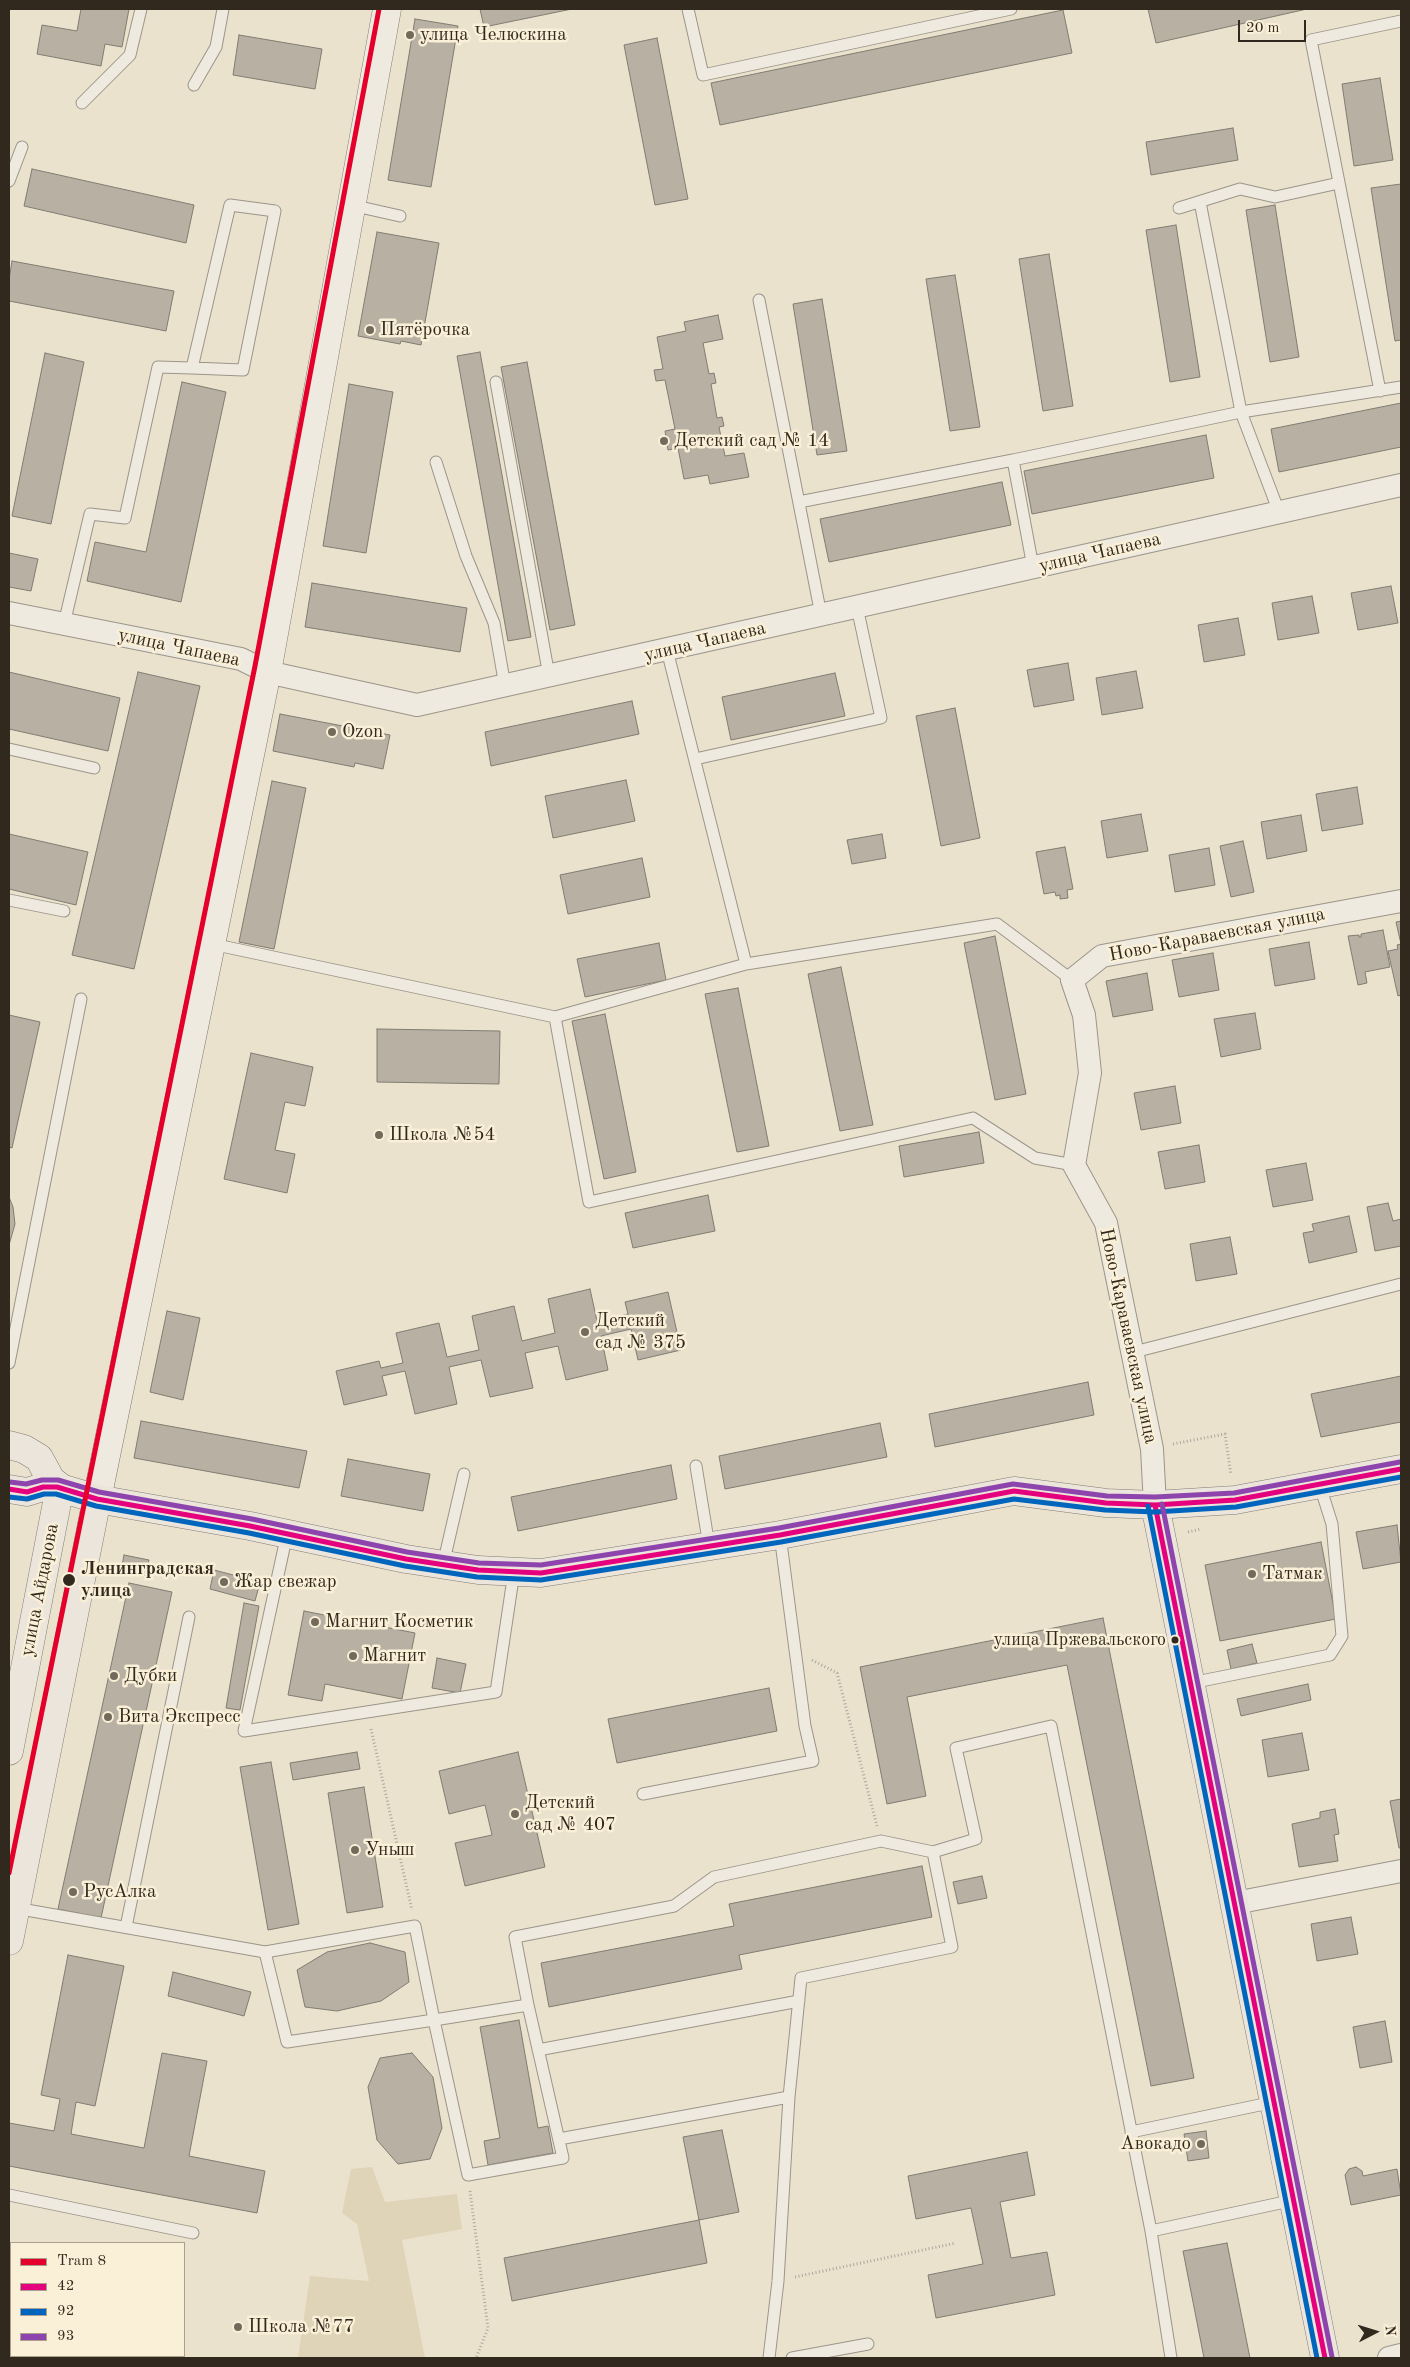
<!DOCTYPE html>
<html>
<head>
<meta charset="utf-8">
<style>
	body { margin:0 }
	#map { position:relative; width:1410px; height:2367px; overflow:hidden; background:#ebe2ce; font-family:"Old Standard TT",serif }
	canvas { display:block }
	.frame { position:absolute; inset:0; border:10px solid #32291e; pointer-events:none }
	.legend { position:absolute; left:10px; top:2242px; width:175px; height:115px; box-sizing:border-box; background:#faefd7; border:1px solid #aaa08d; margin:0; padding:6px 9px; list-style:none; font-size:15px; color:#32291e }
	.legend li { display:flex; align-items:center; gap:10px; height:25px }
	.legend b { width:25px; border:1px solid #aaa08d }
	.north { position:absolute; left:1350px; top:2307px; width:50px; height:50px; -webkit-text-stroke:4px #faefd7; paint-order:stroke; rotate:85deg; font-size:14px; font-weight:700; line-height:20px; text-align:center; color:#32291e }
	.north::after { content:''; display:block; margin:auto; width:18px; height:22px; background:#32291e; clip-path:polygon(50% 0,100% 100%,50% 72%,0 100%) }
	.scale { position:absolute; left:1238px; top:20px; width:68px; height:22px; box-sizing:border-box; border:2px solid #32291e; border-top:0; padding-left:6px; font-size:15px; line-height:18px; white-space:nowrap; color:#32291e; -webkit-text-stroke:4px #faefd7; paint-order:stroke }
</style>
</head>
<body>
<div id="map">
<canvas width="1410" height="2367"></canvas>
<div class="frame"></div>
<ul class="legend">
<li><b style="height:6px;background:#e4002b"></b>Tram 8</li>
<li><b style="height:6px;background:#e5007d"></b>42</li>
<li><b style="height:6px;background:#0065bd"></b>92</li>
<li><b style="height:6px;background:#8e44ad"></b>93</li>
</ul>
<div class="north">N</div>
<div class="scale">20 m</div>
</div>
<script>
const ctx = document.querySelector('canvas').getContext('2d');
ctx.lineJoin = 'round';
function paint(path, color) { ctx.fillStyle = color; ctx.fill(path, 'evenodd'); }
const poly = rows => new Path2D(rows.map(r => 'M' + r).join(''));
function strokePath(path, color, width, dash) { ctx.strokeStyle = color; ctx.lineWidth = width; ctx.lineCap = dash ? 'butt' : 'round'; ctx.setLineDash(dash || []); ctx.stroke(path); }
function drawText(font, color, halo, rows, align = 'center') {
  ctx.font = font + ' "Old Standard TT",serif'; ctx.lineWidth = 5; ctx.setLineDash([]); ctx.textBaseline = 'middle'; ctx.strokeStyle = halo; ctx.fillStyle = color; for (const [text, x, y, turn = 0] of rows) {
    ctx.save(); ctx.translate(x, y); ctx.rotate((+turn || 0) * Math.PI / 180); ctx.textAlign = isNaN(turn) ? turn : align; if (halo) ctx.strokeText(text, 0, 0); ctx.fillText(text, 0, 0); ctx.restore();
  }
}
const green = poly([
	[372,2167,385,2202,457,2194,462,2229,402,2240,425,2358,298,2358,310,2276,369,2281,357,2224,342,2213,351,2169]
]);
const building = poly([
	[81,9,129,9,122,47,105,44,101,66,37,54,42,25,77,31,81,9],
	[480,9,572,9,484,27,480,9],
	[1148,9,1307,9,1156,43,1148,9],
	[1063,10,1072,53,720,125,711,83,1063,10],
	[415,19,458,26,431,187,388,180,415,19],
	[239,35,322,49,315,89,233,75,239,35],
	[657,38,688,199,655,205,624,45,657,38],
	[1380,78,1393,160,1354,166,1342,84,1380,78],
	[1233,128,1238,160,1151,175,1146,142,1233,128],
	[32,169,194,205,186,243,24,206,32,169],
	[1401,184,1401,340,1395,341,1371,188,1401,184],
	[1275,205,1299,357,1270,362,1246,210,1275,205],
	[1176,225,1200,377,1170,382,1146,230,1176,225],
	[377,232,439,243,421,345,401,341,400,344,358,336,377,232],
	[1049,254,1073,406,1043,411,1019,259,1049,254],
	[12,261,174,291,166,331,9,301,9,280,12,261],
	[955,275,980,427,950,431,926,279,955,275],
	[822,299,847,451,817,455,793,304,822,299],
	[718,315,723,339,703,343,709,374,714,373,716,383,711,384,717,418,722,417,724,426,719,427,725,456,744,453,749,477,710,484,708,475,684,479,678,448,668,450,665,431,675,429,665,380,656,381,654,370,663,369,657,337,686,331,684,322,718,315],
	[480,352,531,637,508,641,457,356,480,352],
	[45,353,84,362,51,524,12,516,45,353],
	[527,362,575,625,550,630,501,367,527,362],
	[182,382,226,392,181,602,87,581,95,542,146,552,182,382],
	[349,384,393,392,366,553,323,546,349,384],
	[1401,403,1401,447,1279,472,1271,429,1401,403],
	[1206,435,1214,478,1032,514,1024,471,1206,435],
	[1002,482,1011,525,829,562,820,519,1002,482],
	[9,553,38,559,31,591,9,587,9,553],
	[312,583,467,608,460,652,305,627,312,583],
	[1391,586,1398,623,1358,630,1351,593,1391,586],
	[1312,596,1319,633,1278,640,1272,603,1312,596],
	[1238,618,1245,655,1204,662,1198,625,1238,618],
	[1068,663,1074,700,1034,707,1027,670,1068,663],
	[1136,671,1143,708,1102,715,1096,678,1136,671],
	[9,672,120,698,108,751,9,729,9,672],
	[138,672,200,686,134,969,72,955,138,672],
	[835,673,845,716,731,740,722,697,835,673],
	[632,701,639,734,491,766,485,732,632,701],
	[955,708,980,838,941,846,916,716,955,708],
	[280,714,390,735,383,769,355,763,354,767,273,751,280,714],
	[626,780,635,821,553,838,545,796,626,780],
	[272,781,306,788,274,949,239,942,272,781],
	[1357,787,1363,824,1322,831,1316,794,1357,787],
	[1141,814,1148,851,1107,858,1101,821,1141,814],
	[1301,815,1307,851,1267,859,1261,822,1301,815],
	[9,834,88,852,76,905,9,889,9,834],
	[882,834,886,858,852,864,847,840,882,834],
	[1243,841,1254,892,1231,897,1220,846,1243,841],
	[1065,847,1073,889,1067,890,1068,898,1060,899,1060,895,1056,896,1055,892,1044,894,1036,852,1065,847],
	[1209,848,1215,885,1175,892,1169,855,1209,848],
	[642,858,650,897,568,914,560,875,642,858],
	[1401,921,1401,995,1398,996,1388,951,1398,949,1397,945,1401,944,1396,922,1401,921],
	[1383,930,1390,967,1365,972,1367,983,1358,985,1348,936,1359,935,1359,937,1361,937,1361,934,1383,930],
	[995,936,1026,1094,995,1100,964,943,995,936],
	[1309,942,1315,979,1275,986,1269,949,1309,942],
	[659,943,666,980,585,997,577,959,659,943],
	[1213,953,1219,990,1179,997,1172,960,1213,953],
	[841,967,873,1125,840,1131,808,974,841,967],
	[1147,973,1153,1010,1113,1017,1106,981,1147,973],
	[738,988,769,1146,737,1152,705,994,738,988],
	[1255,1013,1261,1049,1221,1057,1214,1019,1255,1013],
	[605,1014,636,1172,604,1179,572,1021,605,1014],
	[9,1015,40,1022,12,1148,9,1147,9,1015],
	[377,1029,500,1031,499,1084,377,1082,377,1029],
	[251,1053,313,1067,305,1106,285,1102,275,1150,295,1154,287,1193,224,1179,251,1053],
	[1175,1086,1181,1123,1141,1130,1134,1093,1175,1086],
	[979,1132,984,1163,904,1177,899,1146,979,1132],
	[1199,1145,1205,1182,1165,1189,1158,1152,1199,1145],
	[1306,1163,1313,1200,1273,1207,1266,1170,1306,1163],
	[708,1195,715,1231,633,1248,625,1213,708,1195],
	[9,1197,13,1207,15,1224,9,1245,9,1197],
	[1388,1203,1393,1221,1401,1219,1401,1246,1375,1251,1367,1207,1388,1203],
	[1349,1216,1357,1252,1309,1263,1303,1233,1314,1231,1312,1224,1349,1216],
	[1230,1237,1237,1274,1196,1281,1190,1244,1230,1237],
	[590,1289,597,1321,628,1314,625,1302,668,1292,681,1350,638,1360,631,1329,601,1336,608,1370,566,1380,558,1346,525,1353,533,1388,490,1397,481,1360,449,1367,457,1404,415,1414,405,1371,382,1376,387,1395,344,1405,336,1371,379,1361,381,1368,403,1363,396,1333,439,1323,447,1357,479,1350,472,1316,514,1306,522,1341,555,1333,548,1299,590,1289],
	[167,1311,200,1318,183,1400,150,1392,167,1311],
	[1401,1376,1401,1422,1321,1437,1311,1394,1401,1376],
	[1088,1382,1094,1415,935,1447,929,1414,1088,1382],
	[141,1421,307,1451,299,1488,134,1458,141,1421],
	[880,1423,887,1457,725,1489,719,1456,880,1423],
	[348,1459,430,1474,423,1511,341,1496,348,1459],
	[671,1465,677,1499,518,1531,511,1497,671,1465],
	[1397,1525,1401,1562,1363,1569,1356,1532,1397,1525],
	[1321,1542,1336,1619,1220,1641,1205,1565,1321,1542],
	[124,1555,149,1560,145,1576,121,1571,124,1555],
	[214,1570,260,1582,255,1601,210,1589,214,1570],
	[129,1583,172,1592,101,1918,58,1909,129,1583],
	[244,1603,259,1606,240,1710,226,1708,244,1603],
	[304,1611,415,1633,402,1699,325,1684,322,1701,288,1695,304,1611],
	[1103,1618,1194,2078,1151,2086,1067,1665,907,1697,926,1796,887,1804,860,1667,1103,1618],
	[1252,1644,1257,1663,1231,1669,1227,1650,1252,1644],
	[437,1658,466,1664,460,1693,432,1688,437,1658],
	[1308,1684,1311,1700,1241,1716,1237,1699,1308,1684],
	[769,1688,777,1731,617,1763,608,1719,769,1688],
	[1302,1733,1309,1770,1268,1777,1262,1740,1302,1733],
	[357,1752,360,1769,293,1780,290,1763,357,1752],
	[518,1752,545,1867,465,1886,455,1843,492,1835,485,1805,449,1814,439,1771,518,1752],
	[271,1762,299,1924,268,1930,240,1767,271,1762],
	[364,1787,383,1907,347,1913,328,1793,364,1787],
	[1401,1799,1401,1848,1399,1848,1390,1801,1401,1799],
	[1335,1809,1339,1834,1334,1835,1338,1861,1299,1867,1292,1824,1320,1818,1320,1812,1335,1809],
	[922,1866,932,1917,739,1955,742,1969,549,2007,541,1963,734,1926,729,1904,922,1866],
	[982,1876,987,1898,958,1904,953,1882,982,1876],
	[1351,1917,1358,1954,1317,1961,1311,1924,1351,1917],
	[370,1943,405,1952,409,1982,381,2001,337,2011,305,2007,297,1970,327,1952,370,1943],
	[68,1955,124,1966,95,2106,76,2102,71,2134,144,2148,162,2053,207,2061,189,2156,265,2171,257,2213,9,2166,9,2123,54,2131,60,2099,41,2095,68,1955],
	[173,1972,251,1992,244,2016,168,1996,173,1972],
	[519,2020,538,2128,548,2126,553,2153,488,2165,484,2141,500,2138,480,2027,519,2020],
	[1385,2021,1392,2062,1360,2068,1353,2027,1385,2021],
	[412,2053,433,2077,442,2128,430,2159,398,2164,377,2140,368,2087,380,2058,412,2053],
	[722,2130,739,2212,699,2220,683,2137,722,2130],
	[1206,2131,1209,2158,1188,2161,1184,2134,1206,2131],
	[1027,2152,1035,2195,1000,2202,1011,2258,1047,2252,1055,2295,936,2318,928,2275,983,2264,971,2208,916,2219,908,2176,1027,2152],
	[1356,2167,1362,2171,1363,2176,1397,2169,1401,2195,1351,2205,1345,2175,1349,2169,1356,2167],
	[699,2220,707,2263,512,2301,504,2258,699,2220],
	[1227,2243,1250,2358,1204,2358,1183,2251,1227,2243],
	[44,2356,133,2356,132,2358,43,2358,44,2356]
]);
const path = poly([
	[1173,1444,1225,1434,1231,1475],
	[1188,1532,1201,1529],
	[812,1660,837,1673,877,1826],
	[371,1729,412,1910],
	[470,2191,488,2328,476,2358],
	[795,2277,956,2243]
]);
const lane = poly([
	[688,9,703,75,1011,9],
	[194,85,216,47,223,9],
	[82,103,130,55,141,9],
	[9,181,22,147],
	[1200,202,1241,412,1279,512],
	[351,205,400,216],
	[1179,208,1240,189,1275,197,1339,183],
	[759,300,821,615],
	[496,382,549,676],
	[1380,391,1311,40,1401,21],
	[436,462,466,556,494,623,505,686],
	[799,502,1013,460],
	[1033,567,1013,460,1241,412,1401,387],
	[64,624,90,514,125,518,158,367,192,368,243,370,275,211,230,205,192,368],
	[667,650,746,964,997,924,1072,980],
	[9,749,94,768],
	[695,759,881,718,857,607],
	[9,900,64,911],
	[212,944,555,1017,746,964],
	[555,1017,589,1202,973,1118,1035,1158,1074,1165],
	[1134,1352,1401,1284],
	[9,1363,81,999],
	[696,1466,709,1546],
	[287,1534,244,1731,496,1692,514,1572],
	[443,1565,464,1474],
	[1191,1683,1330,1655,1342,1636,1332,1524,1320,1486],
	[643,1794,813,1761,805,1726,780,1535],
	[15,1908,265,1952,415,1926,434,2020,468,2175,563,2158,528,2005,434,2020,287,2042,265,1952],
	[126,1927,189,1617],
	[528,2005,515,1937,674,1906,714,1877,881,1841,933,1852,976,1839,956,1748,1051,1726,1151,2231,1171,2358],
	[538,2050,799,2001],
	[789,2097,801,1978,952,1947,933,1852],
	[1131,2132,1274,2102],
	[559,2139,789,2097,778,2281,769,2358],
	[9,2195,193,2233],
	[1151,2231,1294,2200],
	[792,2358,868,2344]
]);
const street = poly([
	[9,613,241,659,267,672,417,705,1401,485],
	[1155,1505,1152,1449,1106,1223,1074,1165,1090,1073,1084,1015,1072,980,1102,956,1401,901],
	[1235,1903,1401,1871],
	[1389,2358,1401,2355]
]);
const secondary = poly([
	[97,1499,267,672,387,9]
]);
const primary = poly([
	[9,1445,24,1449,39,1458,51,1480,60,1487],
	[9,1489,27,1492,43,1487,57,1487,97,1499,250,1526,406,1559,478,1570,541,1573,780,1535,1014,1491,1106,1503,1155,1505,1235,1500,1401,1469],
	[1155,1505,1325,2358],
	[9,1751,60,1487],
	[9,1941,97,1499]
]);
const bus1 = poly([
	[9,1489,27,1492,43,1487,57,1487,97,1499,250,1526,406,1559,478,1570,541,1573,780,1535,1014,1491,1106,1503,1155,1505,1235,1500,1401,1469],
	[1155,1505,1325,2358]
]);
const bus2 = poly([
	[9,1497,27,1499,44,1494,56,1494,96,1506,249,1533,405,1566,477,1577,541,1580,781,1542,1014,1499,1105,1510,1155,1512,1236,1507,1401,1477],
	[1148,1506,1317,2358]
]);
const bus3 = poly([
	[10,1482,26,1484,42,1480,58,1480,99,1492,252,1519,407,1552,479,1563,541,1565,779,1528,1013,1484,1107,1496,1155,1497,1234,1493,1400,1462],
	[1162,1504,1332,2357]
]);
const tram1 = poly([
	[9,1873,255,666,379,9]
]);
const markers = [
	[410,35,5,"#736a5c"],
	[370,330,5,"#736a5c"],
	[664,441,5,"#736a5c"],
	[332,732,5,"#736a5c"],
	[379,1135,5,"#736a5c"],
	[585,1332,5,"#736a5c"],
	[1252,1574,5,"#736a5c"],
	[69,1580,7,"#32291e"],
	[224,1582,5,"#736a5c"],
	[315,1622,5,"#736a5c"],
	[1175,1640,4.5,"#32291e"],
	[353,1656,5,"#736a5c"],
	[114,1676,5,"#736a5c"],
	[108,1717,5,"#736a5c"],
	[515,1814,5,"#736a5c"],
	[355,1850,5,"#736a5c"],
	[73,1892,5,"#736a5c"],
	[1201,2144,5,"#736a5c"],
	[238,2327,5,"#736a5c"]
];
const busNames = [
	["улица Пржевальского",1166,1640]
];
const poiNames = [
	["улица Челюскина",420,35],
	["Пятёрочка",380,330],
	["Детский сад № 14",674,441],
	["Ozon",342,732],
	["Школа №54",389,1135],
	["Детский",595,1321],
	["сад № 375",595,1343],
	["Татмак",1262,1574],
	["Жар свежар",234,1582],
	["Магнит Косметик",325,1622],
	["Магнит",363,1656],
	["Дубки",124,1676],
	["Вита Экспресс",118,1717],
	["Детский",525,1803],
	["сад № 407",525,1825],
	["Уныш",365,1850],
	["РусАлка",83,1892],
	["Авокадо",1191,2144,"right"],
	["Школа №77",248,2327]
];
const streetNames = [
	["улица Чапаева",1100,553,-13],
	["улица Чапаева",705,642,-13],
	["улица Чапаева",179,648,12],
	["Ново-Караваевская улица",1217,935,-11],
	["Ново-Караваевская улица",1128,1336,78],
	["улица Айдарова",40,1590,-79]
];
const stopNames = [
	["Ленинградская",81,1569],
	["улица",81,1591]
];
paint(green, '#dfd3b8');
paint(building, '#b7b0a3');
strokePath(building, '#817c71', 1);
strokePath(lane, '#9b9589', 13);
strokePath(street, '#9b9589', 24);
strokePath(secondary, '#817c71', 29);
strokePath(primary, '#817c71', 29);
strokePath(path, '#aca79e', 3, [1, 2.5]);
strokePath(lane, '#eeeadf', 11);
strokePath(street, '#eeeadf', 22);
strokePath(secondary, '#eeeadf', 28);
strokePath(primary, '#ebe5db', 28);
strokePath(bus1, '#e5007d', 5);
strokePath(bus2, '#0065bd', 5);
strokePath(bus3, '#8e44ad', 5);
strokePath(tram1, '#e4002b', 5);
for (const [x, y, r, color] of markers) { const dot = new Path2D(); dot.arc(x, y, r, 0, 2 * Math.PI); ctx.fillStyle = color; ctx.fill(dot); strokePath(dot, '#faefd7', 2); }
drawText('18px', '#32291e', '#faefd7', busNames, 'right');
drawText('19px', '#32291e', '#faefd7', poiNames, 'left');
drawText('19px', '#32291e', '#faefd7', streetNames);
drawText('bold 19px', '#32291e', '#faefd7', stopNames, 'left');
</script>
</body>
</html>
